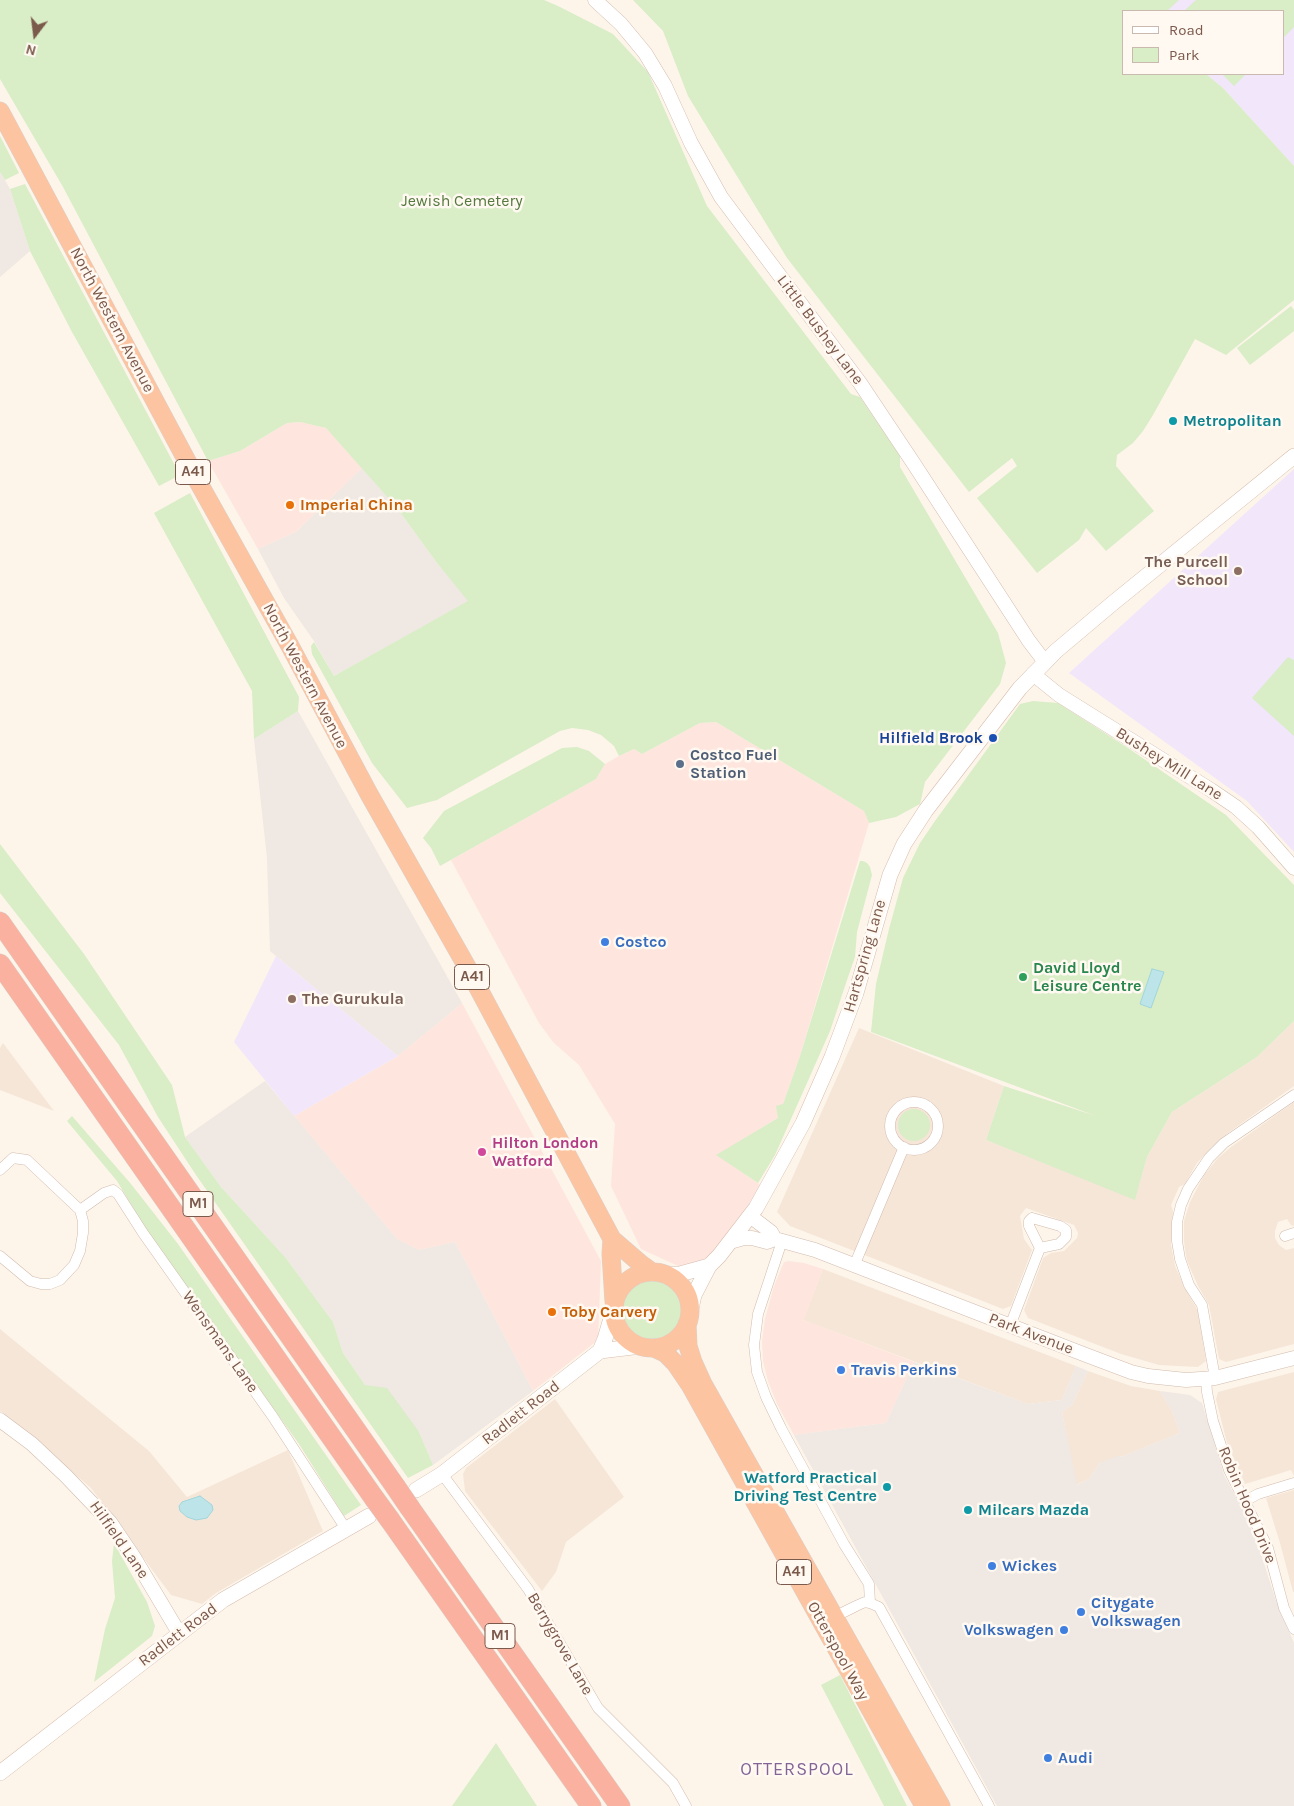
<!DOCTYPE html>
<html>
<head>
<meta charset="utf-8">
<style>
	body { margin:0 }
	#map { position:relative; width:1294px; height:1806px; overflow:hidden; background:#fdf5ea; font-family:Karla,sans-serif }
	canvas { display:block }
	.legend { position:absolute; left:1122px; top:10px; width:162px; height:65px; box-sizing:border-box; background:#fff9f2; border:1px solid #cab9af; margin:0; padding:6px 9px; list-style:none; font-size:15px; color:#7b594b }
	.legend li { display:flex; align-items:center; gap:10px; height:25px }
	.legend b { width:25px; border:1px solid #cab9af }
	.north { position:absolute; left:10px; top:10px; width:50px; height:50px; -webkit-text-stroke:4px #fff9f2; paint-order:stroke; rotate:195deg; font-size:14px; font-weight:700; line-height:20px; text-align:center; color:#7b594b }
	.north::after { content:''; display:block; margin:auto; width:18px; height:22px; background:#7b594b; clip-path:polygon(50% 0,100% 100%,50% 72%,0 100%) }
</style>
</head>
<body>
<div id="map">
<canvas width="1294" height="1806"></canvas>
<ul class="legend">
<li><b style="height:6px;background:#fff"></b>Road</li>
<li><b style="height:14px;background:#d9edc7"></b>Park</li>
</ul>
<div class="north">N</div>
</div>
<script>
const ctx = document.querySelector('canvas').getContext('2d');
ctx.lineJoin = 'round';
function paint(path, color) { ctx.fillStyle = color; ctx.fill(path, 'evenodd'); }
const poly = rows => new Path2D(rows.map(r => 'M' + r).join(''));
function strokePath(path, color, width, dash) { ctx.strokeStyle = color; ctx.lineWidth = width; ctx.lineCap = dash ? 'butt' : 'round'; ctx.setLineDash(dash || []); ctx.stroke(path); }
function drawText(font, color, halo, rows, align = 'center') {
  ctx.font = font + ' Karla,sans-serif'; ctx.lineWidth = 5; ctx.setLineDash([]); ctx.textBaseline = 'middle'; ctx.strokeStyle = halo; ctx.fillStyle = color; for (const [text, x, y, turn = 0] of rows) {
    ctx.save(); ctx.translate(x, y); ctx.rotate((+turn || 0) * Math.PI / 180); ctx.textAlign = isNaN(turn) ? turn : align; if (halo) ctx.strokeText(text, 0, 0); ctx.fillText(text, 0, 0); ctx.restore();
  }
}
const residential = poly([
	[1294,1021,1294,1086,1228,1133,1211,1148,1197,1163,1185,1184,1179,1187,1171,1205,1173,1211,1171,1245,1175,1266,1186,1290,1198,1311,1206,1361,1198,1367,1159,1365,1121,1354,1028,1318,1024,1310,1043,1258,1051,1253,1064,1251,1077,1238,1078,1233,1074,1225,1026,1208,1020,1216,1024,1239,1032,1250,1011,1306,1003,1309,790,1226,777,1212,859,1028,1004,1086,986,1140,1135,1199,1147,1157,1172,1112,1257,1057],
	[3,1043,54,1111,0,1090,0,1048],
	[1294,1102,1294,1226,1291,1225,1287,1219,1278,1222,1275,1231,1275,1238,1279,1245,1286,1250,1294,1248,1294,1344,1226,1362,1219,1359,1209,1305,1198,1286,1187,1261,1184,1242,1184,1221,1190,1202,1204,1175,1218,1158,1231,1147],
	[823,1269,1076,1366,1062,1400,1028,1404,803,1320],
	[0,1329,149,1451,187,1497,288,1450,323,1531,216,1593,202,1604,171,1595,91,1488,0,1411],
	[1088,1371,1131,1386,1160,1391,1172,1411,1180,1433,1121,1457,1120,1456,1100,1463,1089,1479,1076,1485,1062,1412,1072,1405],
	[1294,1372,1294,1476,1291,1470,1245,1484,1227,1443,1216,1399,1218,1392],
	[555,1399,624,1497,566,1542,556,1572,542,1591,465,1491,463,1474,466,1468],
	[1294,1490,1294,1592,1293,1592,1280,1543,1266,1498]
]);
const commercial = poly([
	[300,422,326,428,362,468,296,532,258,549,208,461,240,451,287,423],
	[716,722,864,811,869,823,800,1056,778,1118,717,1155,762,1186,711,1255,687,1270,641,1249,611,1186,615,1124,579,1065,553,1042,539,1023,451,860,596,779,605,764,619,756,634,749,642,754,700,723],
	[462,1003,601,1261,598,1340,533,1391,455,1242,419,1250,397,1239,294,1116,398,1056],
	[789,1261,804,1263,823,1269,804,1320,914,1362,886,1423,794,1435,777,1404,768,1381,763,1361,762,1341,765,1319,774,1286,784,1262]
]);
const industrial = poly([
	[0,172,10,189,30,251,0,277],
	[362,468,397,508,437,563,469,601,334,676,314,641,284,598,258,549,296,532],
	[298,711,462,1003,398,1056,270,951,267,858,254,739],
	[265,1081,397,1239,419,1250,455,1242,533,1391,433,1465,419,1432,365,1385,343,1353,333,1322,285,1257,221,1187,185,1137],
	[914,1362,1028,1404,1062,1400,1076,1366,1088,1371,1072,1405,1062,1412,1077,1485,1089,1479,1100,1463,1120,1455,1121,1457,1180,1433,1172,1411,1160,1391,1190,1395,1202,1403,1224,1475,1245,1514,1259,1548,1276,1601,1294,1643,1294,1806,997,1806,794,1435,886,1423]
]);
const education = poly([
	[1124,0,1294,0,1294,166,1223,88,1206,74,1283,74,1283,11,1136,11],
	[1294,469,1294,852,1247,801,1069,673],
	[276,956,398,1056,294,1116,234,1042]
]);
const green = poly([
	[0,0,544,0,558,6,613,34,648,72,707,206,851,394,860,397,900,456,900,467,998,633,1006,663,1000,684,925,782,920,804,896,817,869,823,864,811,716,722,700,723,642,754,634,749,619,756,614,746,601,735,588,730,572,728,560,731,437,800,407,808,372,763,312,654,311,646,314,642,334,676,468,601,437,563,397,508,326,428,300,422,287,423,240,451,208,461,63,187,0,79],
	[633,0,1179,0,1167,11,1123,11,1123,74,1206,74,1223,88,1294,166,1294,300,1226,355,1195,339,1153,415,1143,431,1133,443,1117,455,1116,466,1154,511,1106,551,1086,528,1079,540,1037,573,977,498,1017,466,1012,458,969,492,787,258,688,96,663,31],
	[1196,0,1294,0,1294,27,1283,38,1283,11,1184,11],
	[1222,74,1246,74,1234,86],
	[0,136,19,173,5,180,0,172],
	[25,184,180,475,159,486,72,332,30,251,10,189],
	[1291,306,1294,310,1294,331,1250,365,1237,348],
	[190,493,299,697,298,711,254,739,252,691,154,513],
	[1288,657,1294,660,1294,736,1252,698],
	[1033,701,1058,703,1128,748,1226,815,1294,885,1294,1021,1257,1057,1172,1112,1147,1157,1135,1200,986,1140,1004,1086,1096,1116,871,1032,876,984,889,929,903,878,920,843,935,821,1020,704],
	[577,747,589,751,605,764,596,779,440,866,431,848,423,838,444,811,562,748],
	[0,844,84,954,172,1085,185,1137,221,1187,285,1257,333,1322,343,1353,365,1385,387,1388,419,1432,433,1465,408,1478,196,1175,158,1117,119,1045,0,893],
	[860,861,863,861,867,863,870,867,872,875,857,932,855,957,847,980,830,1031,803,1092,775,1155,758,1183,716,1155,778,1118,776,1106,783,1104,800,1056],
	'898 1125a16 16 0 1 1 32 0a16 16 0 1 1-32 0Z',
	[72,1116,131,1184,178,1244,361,1505,344,1516,299,1444,156,1246,117,1181,67,1121],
	'623 1310a29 29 0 1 1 58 0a29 29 0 1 1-58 0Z',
	[114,1543,147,1602,155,1626,152,1636,94,1682,105,1629,115,1598,112,1561],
	[840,1675,907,1806,884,1806,821,1685],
	[496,1743,537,1806,452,1806]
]);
const water = poly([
	[1152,969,1164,972,1151,1008,1140,1004,1152,969],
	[200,1496,212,1505,213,1510,207,1518,196,1520,187,1517,180,1511,179,1506,182,1502,200,1496]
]);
const minor = poly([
	'890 1126a24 24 0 1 1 48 0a24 24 0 1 1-48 0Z',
	[0,1170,13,1158,27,1160,80,1210,83,1221,83,1233,80,1251,74,1265,60,1280,50,1284,41,1284,30,1281,0,1256],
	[80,1210,104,1193,113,1190,118,1194,143,1233,273,1417,346,1529],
	[1032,1218,1060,1226,1066,1230,1066,1237,1059,1244,1040,1248,1029,1226,1029,1221,1032,1218],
	[1285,1236,1294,1233],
	[782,1241,758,1314,754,1345,757,1372,766,1397,781,1428,844,1544,869,1584,870,1603,879,1607,989,1806],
	[854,1266,904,1147],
	[1010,1326,1040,1248],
	[1215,1378,1202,1305,1189,1285,1180,1259,1177,1241,1177,1222,1181,1205,1188,1189,1209,1158,1224,1143,1294,1095],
	[1206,1379,1207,1392,1213,1421,1229,1470,1268,1548,1284,1608,1294,1629],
	[442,1474,528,1589,598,1708,673,1783,686,1806],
	[1245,1501,1258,1494,1294,1483],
	[836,1616,856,1606,865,1602,870,1603]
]);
const tertiary = poly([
	[595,0,621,24,645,53,665,86,691,143,721,197,860,383,914,464,1029,641,1045,662],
	[1033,674,1059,695,1211,790,1236,807,1258,827,1294,868],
	[750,1216,771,1232,775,1239],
	[730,1242,744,1238,752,1238,767,1242,775,1239,815,1250,1086,1355,1131,1372,1148,1376,1186,1380,1215,1378,1294,1358],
	[0,1420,32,1444,66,1476,110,1522,135,1559,179,1633]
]);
const secondary = poly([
	[667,1275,680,1274,709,1266],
	[690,1313,694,1295,709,1266,719,1256,756,1208,803,1123,832,1057,856,993,890,875,904,844,926,810,1020,688,1056,651,1113,603,1294,456],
	[600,1351,641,1346],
	[416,1490,442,1474,600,1351,605,1339,614,1308],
	[0,1773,223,1600,369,1516]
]);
const trunk = poly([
	[0,111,196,478,290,646,369,794,467,967,612,1239,641,1264,652,1272],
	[612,1239,611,1254,614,1302],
	'614 1310a38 38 0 1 1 76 0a38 38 0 1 1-76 0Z',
	[687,1324,688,1346,693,1362,703,1384,941,1806],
	[654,1348,665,1353,675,1363,690,1385,924,1806]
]);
const motorway = poly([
	[0,922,395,1486],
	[0,964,374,1498],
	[410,1508,620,1806],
	[390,1520,591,1806]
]);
const motorwayBridge = poly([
	[395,1486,410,1508],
	[374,1498,390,1520]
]);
const markers = [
	[1173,421,5,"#0f9aa8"],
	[290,505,5,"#e8710a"],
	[1238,571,5,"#8d6e63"],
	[993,738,5,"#1a4fb4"],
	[680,764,5,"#5c6f8a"],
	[605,942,5,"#3f7fe0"],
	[1023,977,5,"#2e9e5b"],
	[292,999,5,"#8d6e63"],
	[482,1152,5,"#d1479c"],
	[552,1312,5,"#e8710a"],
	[841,1370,5,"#3f7fe0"],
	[887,1487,5,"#0f9aa8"],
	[968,1510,5,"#0f9aa8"],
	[992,1566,5,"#3f7fe0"],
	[1081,1612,5,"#3f7fe0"],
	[1064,1630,5,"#3f7fe0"],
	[1048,1758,5,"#3f7fe0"]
];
const shields = [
	[193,472,35],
	[472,977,35],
	[198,1204,30],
	[794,1572,35],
	[500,1636,30]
];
const shieldNames = [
	["A41",193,472],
	["A41",472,977],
	["M1",198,1204],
	["A41",794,1572],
	["M1",500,1636]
];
const parkNames = [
	["Jewish Cemetery",462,201]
];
const streetNames = [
	["North Western Avenue",112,320,62],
	["Little Bushey Lane",820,330,53],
	["North Western Avenue",305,676,62],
	["Bushey Mill Lane",1169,764,32],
	["Hartspring Lane",865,956,-74],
	["Park Avenue",1031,1334,21],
	["Wensmans Lane",220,1342,55],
	["Radlett Road",521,1413,-38],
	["Robin Hood Drive",1247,1505,67],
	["Hilfield Lane",119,1540,55],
	["Radlett Road",178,1635,-37],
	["Berrygrove Lane",560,1644,60],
	["Otterspool Way",838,1651,61]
];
const cultureNames = [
	["Metropolitan",1183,421],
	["Watford Practical",877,1478,"right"],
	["Driving Test Centre",877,1496,"right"],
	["Milcars Mazda",978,1510]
];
const foodNames = [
	["Imperial China",300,505],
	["Toby Carvery",562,1312]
];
const educationNames = [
	["The Purcell",1228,562],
	["School",1228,580],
	["The Gurukula",302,999,"left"]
];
const transitNames = [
	["Hilfield Brook",983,738]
];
const serviceNames = [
	["Costco Fuel",690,755],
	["Station",690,773]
];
const shopNames = [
	["Costco",615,942],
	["Travis Perkins",851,1370],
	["Wickes",1002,1566],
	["Citygate",1091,1603],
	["Volkswagen",1091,1621],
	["Volkswagen",1054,1630,"right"],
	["Audi",1058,1758]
];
const leisureNames = [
	["David Lloyd",1033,968],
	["Leisure Centre",1033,986]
];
const hotelNames = [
	["Hilton London",492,1143],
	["Watford",492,1161]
];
const neighbourhoodNames = [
	["OTTERSPOOL",797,1770]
];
paint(residential, '#f6e6d8');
paint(commercial, '#fee5de');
paint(industrial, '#efe8e3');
paint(education, '#f2e6fa');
paint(green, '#d9edc7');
paint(water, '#bde5e9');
strokePath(water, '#a2d6db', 1);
strokePath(minor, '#d2bbae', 11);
strokePath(tertiary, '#d2bbae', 15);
strokePath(secondary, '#d7beae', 16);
strokePath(trunk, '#dad1cd', 19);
strokePath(motorway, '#dad1cd', 21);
strokePath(minor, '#fff', 10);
strokePath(tertiary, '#fff', 14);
strokePath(secondary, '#fff', 15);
strokePath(trunk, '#fcc4a0', 18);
strokePath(motorway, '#fab19f', 20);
strokePath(motorwayBridge, '#dad1cd', 21, []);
strokePath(motorwayBridge, '#fab19f', 20);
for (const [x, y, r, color] of markers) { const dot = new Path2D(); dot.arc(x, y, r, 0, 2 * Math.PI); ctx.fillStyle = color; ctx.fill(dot); strokePath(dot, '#fff9f2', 2); }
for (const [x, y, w] of shields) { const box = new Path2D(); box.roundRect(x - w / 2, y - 12.5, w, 25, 4); ctx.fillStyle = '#fff9f2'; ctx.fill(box); strokePath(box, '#7b594b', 1); }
drawText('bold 15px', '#7b594b', null, shieldNames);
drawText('16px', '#547a3f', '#fff9f2', parkNames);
drawText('16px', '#7b594b', '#fff9f2', streetNames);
drawText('bold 16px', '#0d838f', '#fff9f2', cultureNames, 'left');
drawText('bold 16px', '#c56008', '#fff9f2', foodNames, 'left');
drawText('bold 16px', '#785e54', '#fff9f2', educationNames, 'right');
drawText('bold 16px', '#164399', '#fff9f2', transitNames, 'right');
drawText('bold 16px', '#4e5e75', '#fff9f2', serviceNames, 'left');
drawText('bold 16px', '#366cbe', '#fff9f2', shopNames, 'left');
drawText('bold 16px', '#27864d', '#fff9f2', leisureNames, 'left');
drawText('bold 16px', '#b23c85', '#fff9f2', hotelNames, 'left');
ctx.letterSpacing = '1px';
drawText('18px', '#826496', '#fff9f2', neighbourhoodNames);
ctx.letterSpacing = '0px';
</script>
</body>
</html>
